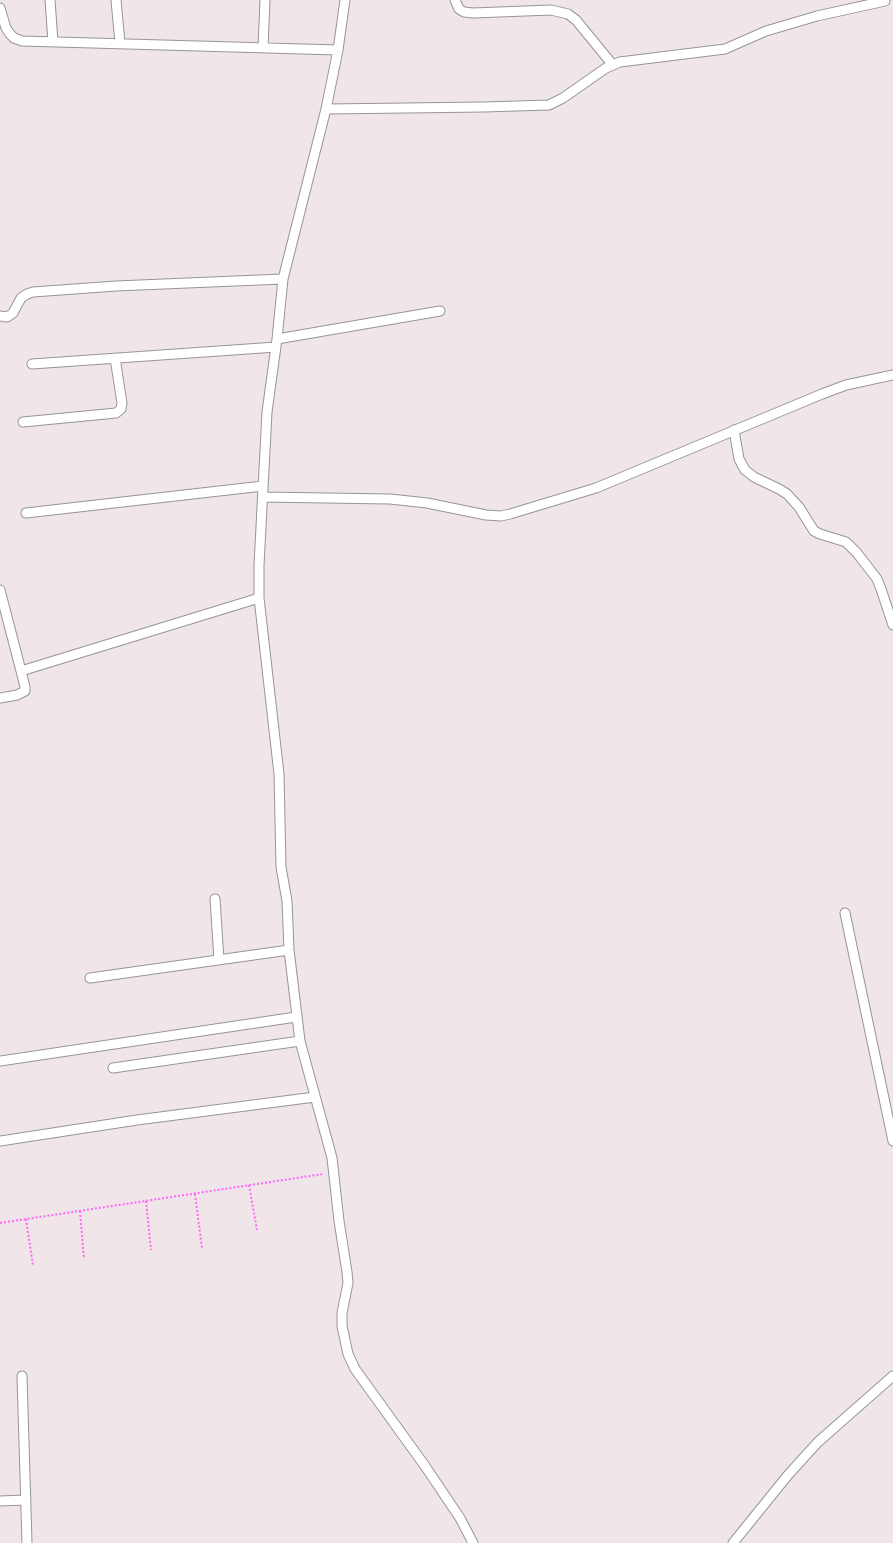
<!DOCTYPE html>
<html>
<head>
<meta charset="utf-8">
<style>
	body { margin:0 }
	canvas { display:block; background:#f0e5e9 }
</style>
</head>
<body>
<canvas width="893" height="1543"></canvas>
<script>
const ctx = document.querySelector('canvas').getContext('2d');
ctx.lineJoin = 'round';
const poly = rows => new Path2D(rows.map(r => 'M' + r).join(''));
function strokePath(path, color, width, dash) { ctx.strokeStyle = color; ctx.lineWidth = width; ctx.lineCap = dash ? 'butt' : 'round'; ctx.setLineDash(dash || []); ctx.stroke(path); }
const path = poly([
	[249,1185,257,1230],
	[195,1194,202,1248],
	[146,1201,151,1250],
	[80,1211,84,1259],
	[26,1219,33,1266],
	[0,1223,323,1174]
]);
const minor = poly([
	[50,0,53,42],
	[116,0,120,43],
	[345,0,338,50,326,109,283,279,277,339,267,412,259,565,259,598,279,774,281,867,287,901,289,950,300,1041,332,1158,339,1221,347,1272,348,1283,342,1313,342,1326,348,1354,355,1369,425,1466,460,1518,473,1543],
	[455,0,459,9,464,12,473,13,551,10,568,14,576,20,612,64],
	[0,8,6,28,10,34,14,38,22,41,338,50],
	[263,48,265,0],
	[326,109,484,107,549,105,563,98,606,68,620,62,725,49,766,31,817,16,885,1],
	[0,316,7,317,13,313,21,298,27,294,33,292,116,286,283,279],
	[277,339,440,311],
	[32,364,276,347],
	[23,422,116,413,121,409,122,403,115,358],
	[734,430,739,459,745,470,754,477,779,489,787,494,799,507,814,531,820,534,846,542,857,553,877,579,881,589,893,625],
	[263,497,390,499,427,503,486,515,501,516,510,514,596,488,822,394,846,385,893,375],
	[26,513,263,486],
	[0,590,21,671],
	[0,698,17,695,25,691,25,687,21,671,259,598],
	[215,899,219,960],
	[845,913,893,1141],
	[90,978,289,950],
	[0,1061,296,1017],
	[113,1068,300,1041],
	[0,1141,137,1120,315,1097],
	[22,1376,27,1543],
	[0,1501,26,1500],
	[733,1543,788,1475,818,1442,893,1376]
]);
strokePath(minor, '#969696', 11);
strokePath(path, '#fd69f6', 2, [2, 2]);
strokePath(minor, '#fff', 9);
</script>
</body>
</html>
